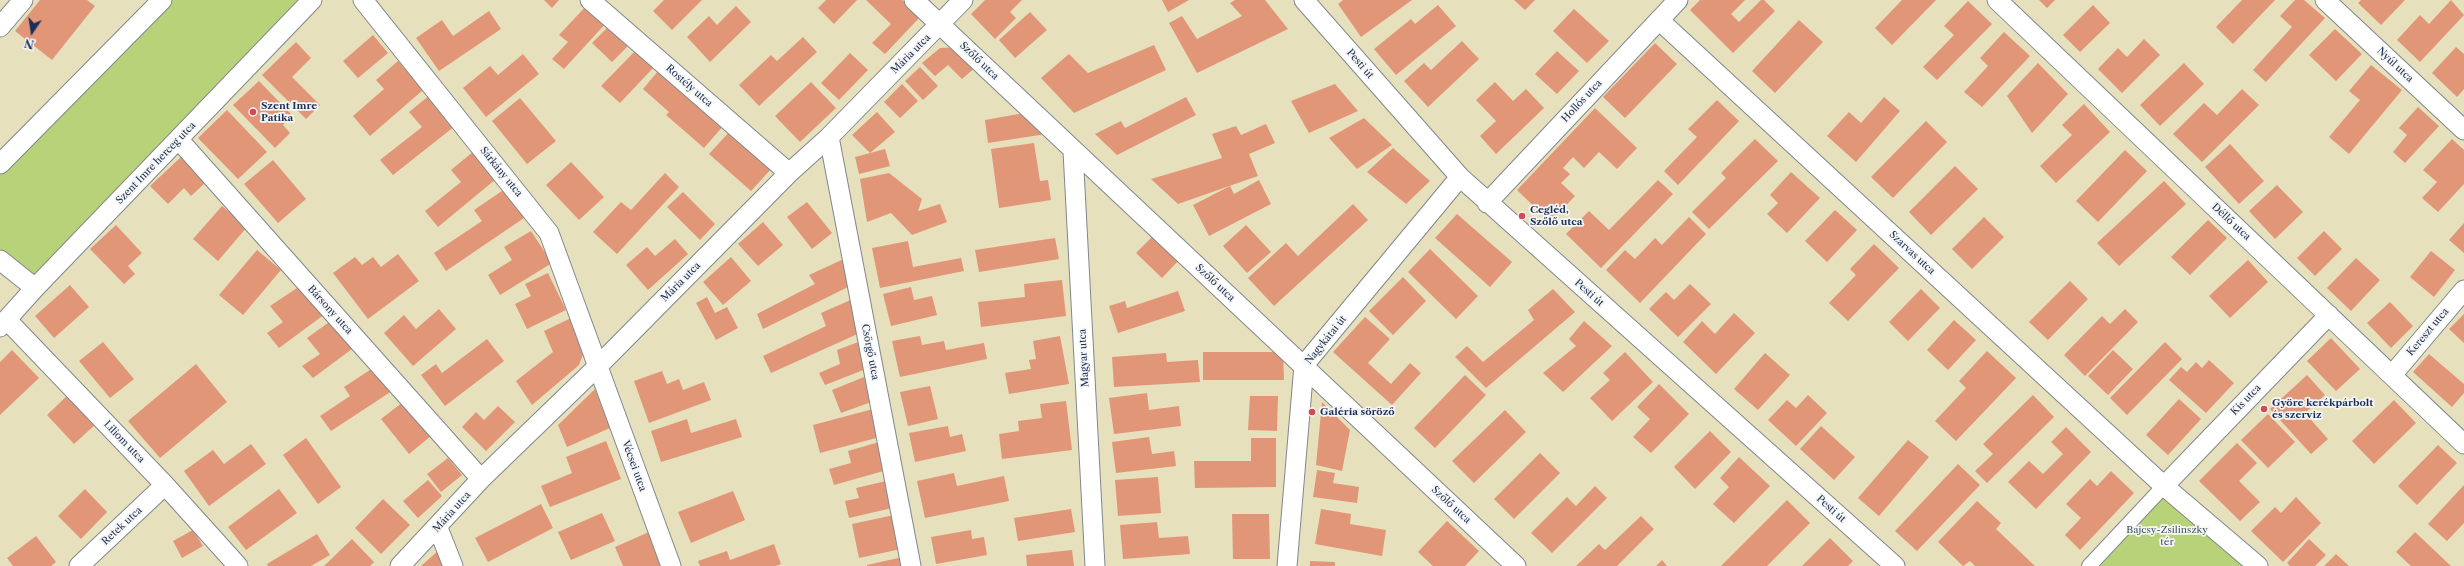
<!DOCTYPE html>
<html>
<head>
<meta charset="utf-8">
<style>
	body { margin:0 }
	#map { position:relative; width:2464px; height:566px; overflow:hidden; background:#e6e0bd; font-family:"Libre Caslon Text",serif }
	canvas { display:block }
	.north { position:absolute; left:12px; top:12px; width:40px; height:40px; -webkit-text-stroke:3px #f6f6f2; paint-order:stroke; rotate:193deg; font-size:11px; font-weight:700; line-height:16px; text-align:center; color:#1b2f5e }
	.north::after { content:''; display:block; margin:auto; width:14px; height:18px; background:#1b2f5e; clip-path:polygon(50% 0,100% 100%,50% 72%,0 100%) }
</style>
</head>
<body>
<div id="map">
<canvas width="2464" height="566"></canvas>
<div class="north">N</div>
</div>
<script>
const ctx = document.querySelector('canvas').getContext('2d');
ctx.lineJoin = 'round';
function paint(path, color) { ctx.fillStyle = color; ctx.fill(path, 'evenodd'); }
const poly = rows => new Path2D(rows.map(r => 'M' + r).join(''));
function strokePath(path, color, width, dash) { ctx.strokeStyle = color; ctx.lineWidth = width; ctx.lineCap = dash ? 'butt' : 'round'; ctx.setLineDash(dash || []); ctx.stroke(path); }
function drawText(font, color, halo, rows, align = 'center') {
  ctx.font = font + ' "Libre Caslon Text",serif'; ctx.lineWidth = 3.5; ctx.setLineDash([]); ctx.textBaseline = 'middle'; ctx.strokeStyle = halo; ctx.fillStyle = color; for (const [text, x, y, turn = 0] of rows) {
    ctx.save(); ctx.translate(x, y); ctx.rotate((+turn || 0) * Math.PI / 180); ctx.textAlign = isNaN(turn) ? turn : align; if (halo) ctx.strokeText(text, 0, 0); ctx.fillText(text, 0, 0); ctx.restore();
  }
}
const green = poly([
	[162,0,312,0,35,288,0,260,0,164],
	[2163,495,2250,566,2100,566]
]);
const building = poly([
	[40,0,87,0,95,6,52,60,15,31],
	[544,0,559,0,552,8],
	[664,0,702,0,672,30,653,11],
	[826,0,857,0,834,24,818,8],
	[866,0,902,0,920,17,885,54,872,43,891,24],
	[985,0,1022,0,1010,12,1016,18,995,39,971,14],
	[1162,0,1189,0,1168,12],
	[1235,0,1265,0,1288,29,1197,73,1169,23,1182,16,1197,39,1242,16,1230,3],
	[1343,0,1412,0,1361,37,1338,4],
	[1514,0,1535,0,1525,10],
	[1700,0,1745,0,1731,14,1739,22,1761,0,1764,0,1775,11,1733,53,1690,10],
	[1902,0,1936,0,1892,45,1875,28],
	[2039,0,2055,0,2047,8],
	[2242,0,2275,0,2233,44,2216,27],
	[2295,0,2304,0,2325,18,2266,82,2253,70,2292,27,2280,16],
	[2361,0,2405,0,2381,25,2358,3],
	[2451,0,2464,15,2420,62,2397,40,2420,15,2429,24],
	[1968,1,1992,24,1937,80,1923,67,1954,35,1944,26],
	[588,4,607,22,564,69,552,59,568,42,559,35],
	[1438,5,1456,26,1396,75,1374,49,1411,19,1415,24],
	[2093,5,2110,23,2080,52,2063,35],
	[736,6,751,22,710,62,687,37,709,16,717,25],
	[1574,9,1609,41,1587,63,1553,31],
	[489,11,501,29,439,71,416,38,442,20,453,36],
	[1030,12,1047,30,1015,58,999,40],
	[1799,20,1823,42,1775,93,1752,71],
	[611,24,631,43,612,62,592,43],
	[2335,29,2362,54,2336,81,2309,55],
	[2004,32,2030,56,1982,107,1964,92,1988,66,1980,58],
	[373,35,388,53,358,78,343,61],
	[803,37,817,52,759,106,739,85,771,55,777,61],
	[2144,39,2160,55,2122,93,2098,69,2118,48,2127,57],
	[1462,41,1479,59,1428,107,1404,81,1424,63,1431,70],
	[296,42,311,58,292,77,320,105,306,119,262,75],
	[1655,43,1677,64,1625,118,1603,97],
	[1154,45,1166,70,1074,113,1041,78,1069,54,1088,73],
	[959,47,977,66,962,79,948,65,935,76,922,63,940,48],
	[2456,47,2464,54,2464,89,2457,97,2432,73],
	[637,49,655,66,620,103,601,86],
	[1557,51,1579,71,1557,94,1535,74],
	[850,53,868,70,839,100,821,83],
	[523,54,539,74,486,117,463,88,490,66,498,75],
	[398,61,423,90,370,136,353,116,384,89,376,80],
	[2038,63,2068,94,2032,133,2007,96],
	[2184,63,2204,84,2160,126,2140,105],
	[2371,65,2402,90,2349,154,2329,137,2360,100,2349,91],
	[920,67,938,86,923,100,905,81],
	[659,70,724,125,704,148,666,115,669,112,643,89],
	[259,81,292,115,283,125,290,133,275,148,233,105],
	[811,82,836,108,800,142,775,116],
	[1495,82,1513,101,1526,89,1544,108,1496,154,1480,136,1496,121,1476,100],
	[902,84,918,101,900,118,884,102],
	[1335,84,1358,111,1309,133,1291,101],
	[2242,89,2259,105,2202,162,2173,134,2204,103,2217,115],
	[430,95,455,126,393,175,380,160,422,127,409,112],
	[1186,97,1196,115,1117,155,1095,134,1121,121,1125,128],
	[1884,97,1900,111,1856,162,1827,136,1849,112,1861,123],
	[520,98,556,141,527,164,492,121],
	[1717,100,1739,121,1678,185,1664,171,1697,137,1688,129],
	[2084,104,2110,132,2056,183,2040,166,2072,135,2062,125],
	[2418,107,2439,126,2405,163,2393,152,2407,135,2399,128],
	[1595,108,1637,148,1617,169,1599,152,1584,168,1573,157,1563,168,1570,174,1561,183,1575,196,1550,222,1517,190],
	[227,110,267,152,238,179,198,138],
	[877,112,895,132,870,153,852,135],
	[1024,113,1046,134,988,143,985,120],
	[1364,118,1392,145,1357,169,1329,138],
	[1926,121,1947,142,1893,198,1871,177],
	[1266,124,1275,143,1249,154,1258,176,1178,204,1151,179,1222,158,1212,134,1236,126,1241,135],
	[731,130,773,167,751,191,709,154],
	[1755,139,1778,161,1709,229,1692,212,1726,178,1721,173],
	[2452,139,2464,150,2464,184,2438,212,2422,198,2437,182,2423,170],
	[1034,143,1040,181,1048,180,1051,200,999,208,991,149],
	[2230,144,2264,181,2239,204,2205,167],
	[1393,148,1430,181,1406,204,1367,172],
	[885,149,890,166,859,174,855,157],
	[2125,150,2147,171,2098,222,2076,201],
	[474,151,496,179,438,227,425,211,461,182,451,170],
	[181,157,206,182,191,196,184,188,168,204,150,186],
	[273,160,306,199,278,223,244,184],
	[571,162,604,197,579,220,546,185],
	[1955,166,1978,189,1931,235,1909,212],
	[1791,172,1820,198,1787,233,1767,214,1778,203,1770,195],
	[665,173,679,187,617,254,593,232,621,202,631,210],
	[889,173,922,199,918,211,940,204,947,222,912,235,891,213,867,222,860,179],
	[1259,180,1271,204,1209,236,1193,205,1230,186,1234,194],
	[1658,180,1673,194,1601,268,1566,234,1589,211,1609,230],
	[2164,181,2186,204,2119,266,2097,243],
	[2277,185,2303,212,2275,239,2249,211],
	[505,189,524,218,446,271,434,253,482,221,474,210],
	[683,192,715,224,700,240,667,207],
	[807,202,832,233,812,249,787,217],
	[1353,204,1368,220,1274,306,1248,278,1286,243,1298,256],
	[222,206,247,227,218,261,193,239],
	[1835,210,1857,230,1827,262,1805,241],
	[1457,214,1512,262,1490,287,1435,238],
	[1689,217,1706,234,1640,303,1606,270,1625,250,1635,259,1655,238,1662,245],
	[1984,217,2004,237,1972,269,1952,249],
	[2208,220,2227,238,2190,275,2171,257],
	[763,222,783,245,758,266,738,244],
	[2464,223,2464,253,2449,240],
	[116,225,142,253,128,266,135,274,124,284,90,249],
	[1246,225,1271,252,1247,273,1223,246],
	[531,231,552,263,500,295,488,275,512,260,504,247],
	[2324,231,2342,249,2315,276,2297,258],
	[1155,234,1181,258,1162,278,1136,253],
	[1055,238,1059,259,979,272,975,250],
	[675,239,688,254,648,290,626,265,647,247,655,256],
	[908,241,913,267,961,258,964,271,880,288,872,248],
	[1874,244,1899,268,1848,321,1829,303,1856,275,1850,269],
	[1430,249,1478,296,1456,319,1408,272],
	[257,250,281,270,243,315,219,295],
	[2431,251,2455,270,2434,297,2410,277],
	[398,254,419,281,368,319,333,273,355,257,362,265,373,257,381,267],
	[731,257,751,281,723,305,703,282],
	[846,258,852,285,763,329,757,314,815,284,809,275],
	[2356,258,2380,280,2351,311,2327,288],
	[2248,260,2268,282,2230,318,2209,296],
	[548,273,566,310,527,329,515,304,531,296,525,284],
	[1403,277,1426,301,1393,335,1369,311],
	[1062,280,1066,316,981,327,978,302,1025,297,1024,284],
	[2070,281,2088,299,2048,340,2029,322],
	[1690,284,1711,304,1678,337,1649,309,1666,292,1674,300],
	[70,285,89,307,54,338,35,316],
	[300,286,325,314,279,348,267,333,283,322,270,306],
	[911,287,914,300,932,296,937,315,891,326,883,294],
	[1553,289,1575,312,1486,388,1455,357,1467,346,1483,362,1534,320,1528,310],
	[1921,289,1940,308,1908,341,1889,322],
	[1178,291,1185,311,1118,333,1109,306,1125,301,1127,308],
	[707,297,715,313,727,307,738,328,716,340,696,303],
	[855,298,862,332,771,373,763,356,826,326,821,313],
	[2390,302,2413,326,2391,348,2367,323],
	[439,309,456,329,413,366,384,333,404,315,416,329],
	[2125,309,2138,322,2085,376,2064,355,2102,316,2110,324],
	[1734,313,1755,333,1716,374,1683,342,1702,321,1715,334],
	[2464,314,2464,343,2449,329],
	[1365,317,1390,339,1368,363,1391,384,1410,363,1421,373,1392,405,1333,352],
	[571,318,585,349,579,365,532,405,516,381,553,352,544,331],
	[332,320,356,346,313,378,302,366,320,354,307,338],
	[1954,320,1976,340,1948,370,1927,350],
	[1584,321,1612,346,1563,392,1543,373,1576,346,1569,339],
	[920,336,922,345,944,341,946,350,984,343,987,359,900,377,892,341],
	[1060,336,1069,384,1009,394,1005,373,1031,369,1029,360,1036,359,1033,341],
	[2331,338,2360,369,2336,391,2307,361],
	[487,339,504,361,445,406,421,375,436,364,442,373],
	[861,341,866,369,825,385,819,373,840,364,837,350],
	[103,342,134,379,110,398,79,361],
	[2165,342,2182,359,2127,415,2110,398],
	[12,350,39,378,0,415,0,362],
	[2113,350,2133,369,2108,395,2088,376],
	[1987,351,2016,378,1956,441,1935,421,1966,388,1959,381],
	[1203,352,1283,352,1284,380,1203,380],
	[1625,352,1653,382,1612,421,1590,398,1610,380,1603,373],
	[1166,353,1167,362,1198,360,1200,382,1114,387,1112,357],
	[1765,353,1790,375,1758,410,1734,389],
	[2429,354,2464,384,2464,393,2452,407,2413,372],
	[2209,360,2234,383,2206,413,2169,380,2181,367,2187,372,2196,362,2202,368],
	[196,364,227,402,160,458,128,421],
	[376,366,392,391,331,431,320,416,350,396,344,387],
	[662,371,667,384,679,379,683,390,704,382,711,400,649,423,634,381],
	[1465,375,1486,395,1435,448,1414,428],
	[2307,375,2325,395,2305,413,2328,439,2311,454,2270,409],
	[864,377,874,401,841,413,832,390],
	[1659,384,1689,414,1651,453,1633,437,1650,419,1637,407],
	[930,386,938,419,908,426,900,392],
	[595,389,610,428,567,447,558,425],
	[70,393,98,422,74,444,47,415],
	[1147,393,1149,410,1179,406,1181,426,1114,434,1109,398],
	[1808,395,1827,413,1796,446,1768,420,1787,400,1796,408],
	[2033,395,2054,417,1987,483,1975,471,1993,454,1983,444],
	[1250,396,1278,396,1277,431,1248,430],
	[2179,399,2201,419,2168,455,2146,435],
	[2394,400,2416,423,2374,464,2352,441],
	[1066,401,1072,450,1002,459,999,434,1019,431,1018,421,1042,418,1040,404],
	[403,402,431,436,409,454,381,419],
	[1322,402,1350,430,1342,471,1316,465],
	[498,406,515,422,486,451,462,427,476,412,484,420],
	[873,409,880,437,820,453,813,425],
	[1505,410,1526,432,1474,483,1452,461],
	[2268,414,2295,442,2268,468,2241,440],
	[687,419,691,433,736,419,742,437,661,462,651,431],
	[948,426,950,437,962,434,966,451,915,462,909,433],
	[1821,426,1855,457,1834,480,1800,449],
	[2066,427,2091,452,2036,509,2008,482,2029,461,2043,474,2063,454,2051,442],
	[1710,431,1731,452,1695,489,1674,467],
	[1149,437,1152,454,1174,451,1176,466,1116,473,1112,442],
	[306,438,341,487,318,504,283,455],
	[1251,438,1276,438,1276,487,1195,488,1194,461,1251,461],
	[1908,440,1929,457,1879,516,1858,498],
	[606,441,621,479,550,507,541,486,572,473,566,457],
	[879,442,887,470,834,485,829,469,851,463,848,451],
	[2237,443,2257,463,2239,481,2260,502,2240,521,2199,481],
	[251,444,266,464,209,506,184,471,213,450,224,464],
	[2438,445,2457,463,2417,505,2398,486],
	[1540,453,1560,473,1514,519,1494,499],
	[1739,457,1770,486,1734,523,1713,504,1729,487,1720,478],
	[448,458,462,475,441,492,427,474],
	[1958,464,1980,485,1917,551,1895,531],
	[1317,470,1335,473,1333,483,1359,487,1357,503,1313,497],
	[2111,471,2134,493,2080,550,2065,535,2081,518,2066,504,2090,479,2097,486],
	[954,473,957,486,1004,476,1009,501,925,518,917,481],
	[1158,477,1161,513,1118,516,1115,480],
	[428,480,442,496,418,518,403,501],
	[886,481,892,508,849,518,845,501,859,498,856,488],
	[2464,485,2464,523,2447,541,2428,524],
	[1595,486,1607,498,1552,553,1531,533,1567,497,1576,506],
	[85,489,107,512,81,539,58,516],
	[279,489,297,513,246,550,228,527],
	[733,491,745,520,691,543,678,512],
	[2296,497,2321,523,2283,562,2251,531,2275,507,2281,513],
	[383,499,410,525,381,554,355,528],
	[1787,500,1810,523,1767,566,1721,566],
	[1977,501,2001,523,1996,529,2035,566,1975,566,1970,561,1963,566,1938,542],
	[541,504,553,528,488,562,475,538],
	[1071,509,1075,532,1018,541,1014,518],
	[1321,509,1351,514,1350,524,1386,530,1382,556,1315,544],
	[602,513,615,541,571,560,558,532],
	[1232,514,1269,514,1270,559,1233,559],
	[894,515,901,549,859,558,852,524],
	[1641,516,1654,529,1617,566,1576,566,1599,544,1605,550],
	[1447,521,1479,551,1465,566,1433,566,1418,552],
	[1157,522,1159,538,1188,536,1190,554,1123,559,1120,525],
	[193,530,203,546,182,558,173,541],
	[971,530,972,539,984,537,987,555,936,564,931,537],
	[649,532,662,566,623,566,615,547],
	[2415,532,2451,566,2411,566,2396,552],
	[317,534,330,555,311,566,268,566,267,564],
	[36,536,56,562,51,566,13,566,7,558],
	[1830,538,1853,561,1848,566,1802,566],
	[352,539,374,562,370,566,324,566],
	[2309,539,2326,555,2315,566,2290,566,2287,563],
	[774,544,781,564,776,566,700,566,698,561,727,551,730,560],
	[439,550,445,566,421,566],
	[1072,550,1074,566,1027,566,1026,555],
	[2336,554,2349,566,2324,566],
	[903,557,905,566,867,566,867,565],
	[1662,560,1667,566,1656,566],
	[1310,561,1335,562,1335,566,1310,566]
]);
const pedestrian = poly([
	[2089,566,2164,486]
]);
const minor = poly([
	[363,0,549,233,671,566],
	[590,0,789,173],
	[914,0,1516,566],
	[1304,0,1460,177,1895,566],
	[1997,0,2464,444],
	[2325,0,2464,130],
	[1659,20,2164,486,2258,566],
	[0,27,23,0],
	[829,137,911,566],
	[179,140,481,479],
	[1073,151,1095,566],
	[0,164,162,0],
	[1487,203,1678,0],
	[0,260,35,288],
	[7,320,165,485,238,566],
	[0,327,35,288,312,0],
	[2392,375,2464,290],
	[2164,486,2329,315],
	[438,528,453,566],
	[79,566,165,485],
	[400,566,481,479,598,366,789,173,829,137,963,0],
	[1287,566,1304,365,1460,177]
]);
const markers = [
	[253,112,4,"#d1495b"],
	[1522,216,4,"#d1495b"],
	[2264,409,4,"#d1495b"],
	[1312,412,4,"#d1495b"]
];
const streetNames = [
	["Mária utca",911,54,-45],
	["Szőlő utca",979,61,44],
	["Pesti út",1360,64,49],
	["Nyúl utca",2395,65,43],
	["Rostély utca",689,86,41],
	["Hollós utca",1582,101,-47],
	["Szent Imre herceg utca",156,163,-46],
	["Sárkány utca",501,172,51],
	["Déllő utca",2231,222,43],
	["Szarvas utca",1912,253,43],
	["Mária utca",681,282,-45],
	["Szőlő utca",1215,283,43],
	["Pesti út",1589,293,42],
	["Bársony utca",330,310,48],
	["Kereszt utca",2428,332,-50],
	["Nagykátai út",1326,340,-51],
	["Csörgő utca",870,352,79],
	["Magyar utca",1084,358,-93],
	["Kis utca",2246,400,-46],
	["Liliom utca",124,442,46],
	["Vécsei utca",634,466,70],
	["Szőlő utca",1451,505,43],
	["Pesti út",1831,509,42],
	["Mária utca",452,512,-48],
	["Retek utca",122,526,-43]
];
const poiNames = [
	["Szent Imre",261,106],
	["Patika",261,118],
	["Cegléd,",1530,210],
	["Szőlő utca",1530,222],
	["Györe kerékpárbolt",2272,403],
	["és szerviz",2272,415],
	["Galéria söröző",1320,412]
];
const parkNames = [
	["Bajcsy-Zsilinszky",2167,530],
	["tér",2167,542]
];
paint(green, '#b7d278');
paint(building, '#e29678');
strokePath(pedestrian, '#80888e', 16);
strokePath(minor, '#80888e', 21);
strokePath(pedestrian, '#fff', 14);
strokePath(minor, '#fff', 19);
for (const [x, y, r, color] of markers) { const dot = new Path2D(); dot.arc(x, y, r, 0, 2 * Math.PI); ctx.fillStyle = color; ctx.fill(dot); strokePath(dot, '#f6f6f2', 1.5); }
drawText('10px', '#1b2f5e', '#f6f6f2', streetNames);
drawText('bold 10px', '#1b2f5e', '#f6f6f2', poiNames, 'left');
drawText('10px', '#425864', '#f6f6f2', parkNames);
</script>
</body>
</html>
